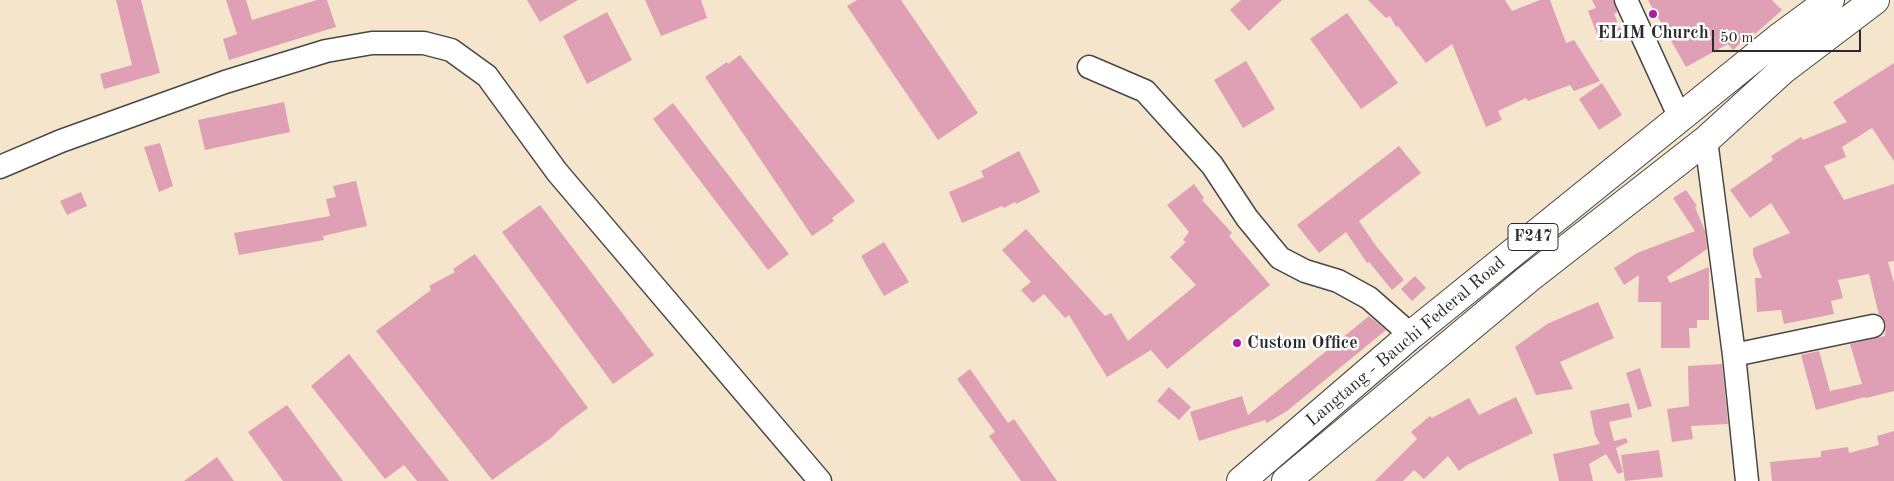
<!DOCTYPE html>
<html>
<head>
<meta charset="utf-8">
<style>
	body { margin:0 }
	#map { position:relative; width:1894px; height:481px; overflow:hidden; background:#f4e5cc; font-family:"Old Standard TT",serif }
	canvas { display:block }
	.scale { position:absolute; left:1712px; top:30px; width:149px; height:22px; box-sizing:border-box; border:2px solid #2b2b2b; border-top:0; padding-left:6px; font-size:15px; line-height:18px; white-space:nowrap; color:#2b2b2b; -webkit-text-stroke:4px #fff; paint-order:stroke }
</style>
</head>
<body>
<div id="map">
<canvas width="1894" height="481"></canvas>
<div class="scale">50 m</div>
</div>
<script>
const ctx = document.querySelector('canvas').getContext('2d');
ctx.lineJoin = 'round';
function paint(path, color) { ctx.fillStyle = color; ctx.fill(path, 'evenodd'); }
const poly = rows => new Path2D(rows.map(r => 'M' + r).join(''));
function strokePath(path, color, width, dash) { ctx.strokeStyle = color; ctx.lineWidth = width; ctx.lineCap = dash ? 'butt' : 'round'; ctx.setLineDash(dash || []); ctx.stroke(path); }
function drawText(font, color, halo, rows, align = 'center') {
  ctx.font = font + ' "Old Standard TT",serif'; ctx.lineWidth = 5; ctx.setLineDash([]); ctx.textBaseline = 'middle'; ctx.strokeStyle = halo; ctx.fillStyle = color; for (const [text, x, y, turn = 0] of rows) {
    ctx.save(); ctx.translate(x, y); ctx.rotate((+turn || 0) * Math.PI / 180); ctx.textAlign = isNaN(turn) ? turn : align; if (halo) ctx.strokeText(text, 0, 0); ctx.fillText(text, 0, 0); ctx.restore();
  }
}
const building = poly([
	[116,0,141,0,160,73,104,89,100,74,132,65],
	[226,0,246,0,252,20,317,0,327,0,336,27,229,60,223,39,237,34],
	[527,0,578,0,540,22],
	[645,0,701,0,707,18,661,36],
	[857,0,901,0,978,113,938,140,847,6],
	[1241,0,1282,0,1249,31,1230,10],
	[1368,0,1505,0,1512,11,1540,0,1550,0,1566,43,1574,40,1600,81,1574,91,1570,85,1528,101,1526,98,1498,111,1502,120,1486,127,1452,44,1426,63,1398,26,1396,27,1390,16,1386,18],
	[1592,0,1613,0,1617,12,1614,14,1622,32,1600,42,1588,11,1596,8],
	[1648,0,1772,0,1782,10,1755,34,1753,32,1733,50,1728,44,1686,67],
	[607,12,632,60,587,84,563,36],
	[1347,13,1398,83,1361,109,1310,39],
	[740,55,855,201,832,218,834,221,812,236,705,77,727,62,728,64],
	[1246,61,1275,109,1243,128,1214,80],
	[1894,63,1894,161,1872,128,1842,147,1846,157,1824,166,1844,200,1894,184,1894,261,1888,262,1894,283,1894,391,1866,398,1865,397,1816,410,1801,355,1819,351,1830,391,1862,384,1850,344,1885,336,1886,323,1879,315,1869,274,1838,280,1843,298,1831,301,1834,314,1784,324,1781,310,1757,312,1755,278,1762,278,1753,255,1753,248,1790,233,1771,203,1750,218,1730,190,1773,160,1771,156,1801,137,1803,140,1847,122,1833,102],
	[1602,83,1622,115,1599,130,1579,99],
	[284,102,290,132,205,150,198,120],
	[673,103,789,254,768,270,653,119],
	[160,143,173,186,159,192,144,147],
	[1399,146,1421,173,1359,221,1376,246,1404,280,1392,290,1369,262,1367,263,1346,232,1319,253,1297,225],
	[1019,151,1040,192,1016,204,1015,202,1004,208,1002,206,962,223,949,192,984,177,981,171],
	[356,181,367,226,323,236,324,240,239,255,234,233,330,216,326,199,336,197,333,186],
	[1194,184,1204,198,1202,200,1232,233,1229,236,1270,285,1167,369,1151,350,1107,377,1069,315,1065,318,1044,294,1033,303,1021,290,1031,282,1002,250,1026,229,1105,316,1111,313,1128,341,1196,285,1170,257,1186,242,1183,240,1189,232,1167,205],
	[1686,190,1697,206,1695,207,1705,231,1707,249,1667,277,1670,283,1709,267,1709,320,1697,320,1697,328,1689,328,1690,348,1661,348,1661,302,1638,302,1639,275,1624,285,1614,268,1637,253,1695,231,1673,198],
	[81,192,87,206,67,215,60,201],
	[540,205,654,355,613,384,502,232],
	[884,242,909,282,884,296,861,256],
	[475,254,588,408,561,428,551,438,492,480,376,331,431,290,429,286,455,272,453,269],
	[1415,276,1426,288,1412,301,1401,289],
	[1598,302,1614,338,1560,362,1573,389,1536,395,1515,347,1547,324],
	[1369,316,1386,330,1287,411,1267,423,1265,420,1199,441,1190,412,1242,396,1248,415],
	[349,354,449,481,417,481,404,465,385,479,311,386],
	[1722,364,1728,424,1691,426,1693,439,1672,442,1667,409,1689,406,1688,366],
	[1640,368,1652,406,1638,410,1626,373],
	[970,369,1008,423,1014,419,1057,481,1021,481,989,436,995,432,957,379],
	[1169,387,1191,407,1179,420,1157,401],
	[1516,397,1533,433,1467,465,1459,471,1448,456,1424,479,1414,470,1403,481,1375,481,1417,439,1411,432,1430,416,1432,418,1469,398,1479,415],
	[1629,403,1632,417,1609,422,1614,441,1626,438,1628,442,1616,448,1623,472,1618,474,1606,454,1589,464,1593,481,1559,481,1553,454,1600,444,1595,435,1590,411],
	[287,405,343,481,283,481,248,432],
	[1894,431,1894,481,1772,481,1770,462,1821,457,1821,451,1848,447,1849,453,1879,445,1877,436],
	[1659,450,1663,477,1625,481,1621,455],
	[217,457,234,481,184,481]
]);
const minor = poly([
	[1626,0,1680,118],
	[1089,67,1145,91,1212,165,1247,218,1280,258,1305,271,1338,281,1369,298,1411,335],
	[1706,140,1734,355,1747,481],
	[0,167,61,141,225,82,326,51,372,43,424,43,451,50,487,76,557,172,820,481],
	[1734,355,1873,326]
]);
const primary = poly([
	[1241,481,1411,335,1781,36,1830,0],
	[1286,481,1528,279,1706,140,1784,69,1875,0]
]);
const markers = [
	[1653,14,5,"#b5179e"],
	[1237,343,5,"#b5179e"]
];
const shields = [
	[1533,237,50]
];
const shieldNames = [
	["F247",1533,237]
];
const poiNames = [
	["ELIM Church",1653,33],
	["Custom Office",1247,343,"left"]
];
const streetNames = [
	["Langtang - Bauchi Federal Road",1406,342,-40]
];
paint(building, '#df9fb4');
strokePath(minor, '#494743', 25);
strokePath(primary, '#494743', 30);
strokePath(minor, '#fff', 22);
strokePath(primary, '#fff', 28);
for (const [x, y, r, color] of markers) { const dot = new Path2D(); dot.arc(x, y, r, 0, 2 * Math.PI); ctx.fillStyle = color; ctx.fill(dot); strokePath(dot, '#fff', 2); }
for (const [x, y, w] of shields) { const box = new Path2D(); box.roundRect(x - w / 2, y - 13.5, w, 27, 4); ctx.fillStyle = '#fff'; ctx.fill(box); strokePath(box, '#2b2b2b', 1); }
drawText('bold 16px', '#2b2b2b', null, shieldNames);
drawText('bold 18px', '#2b2b2b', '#fff', poiNames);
drawText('18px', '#2b2b2b', '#fff', streetNames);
</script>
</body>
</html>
